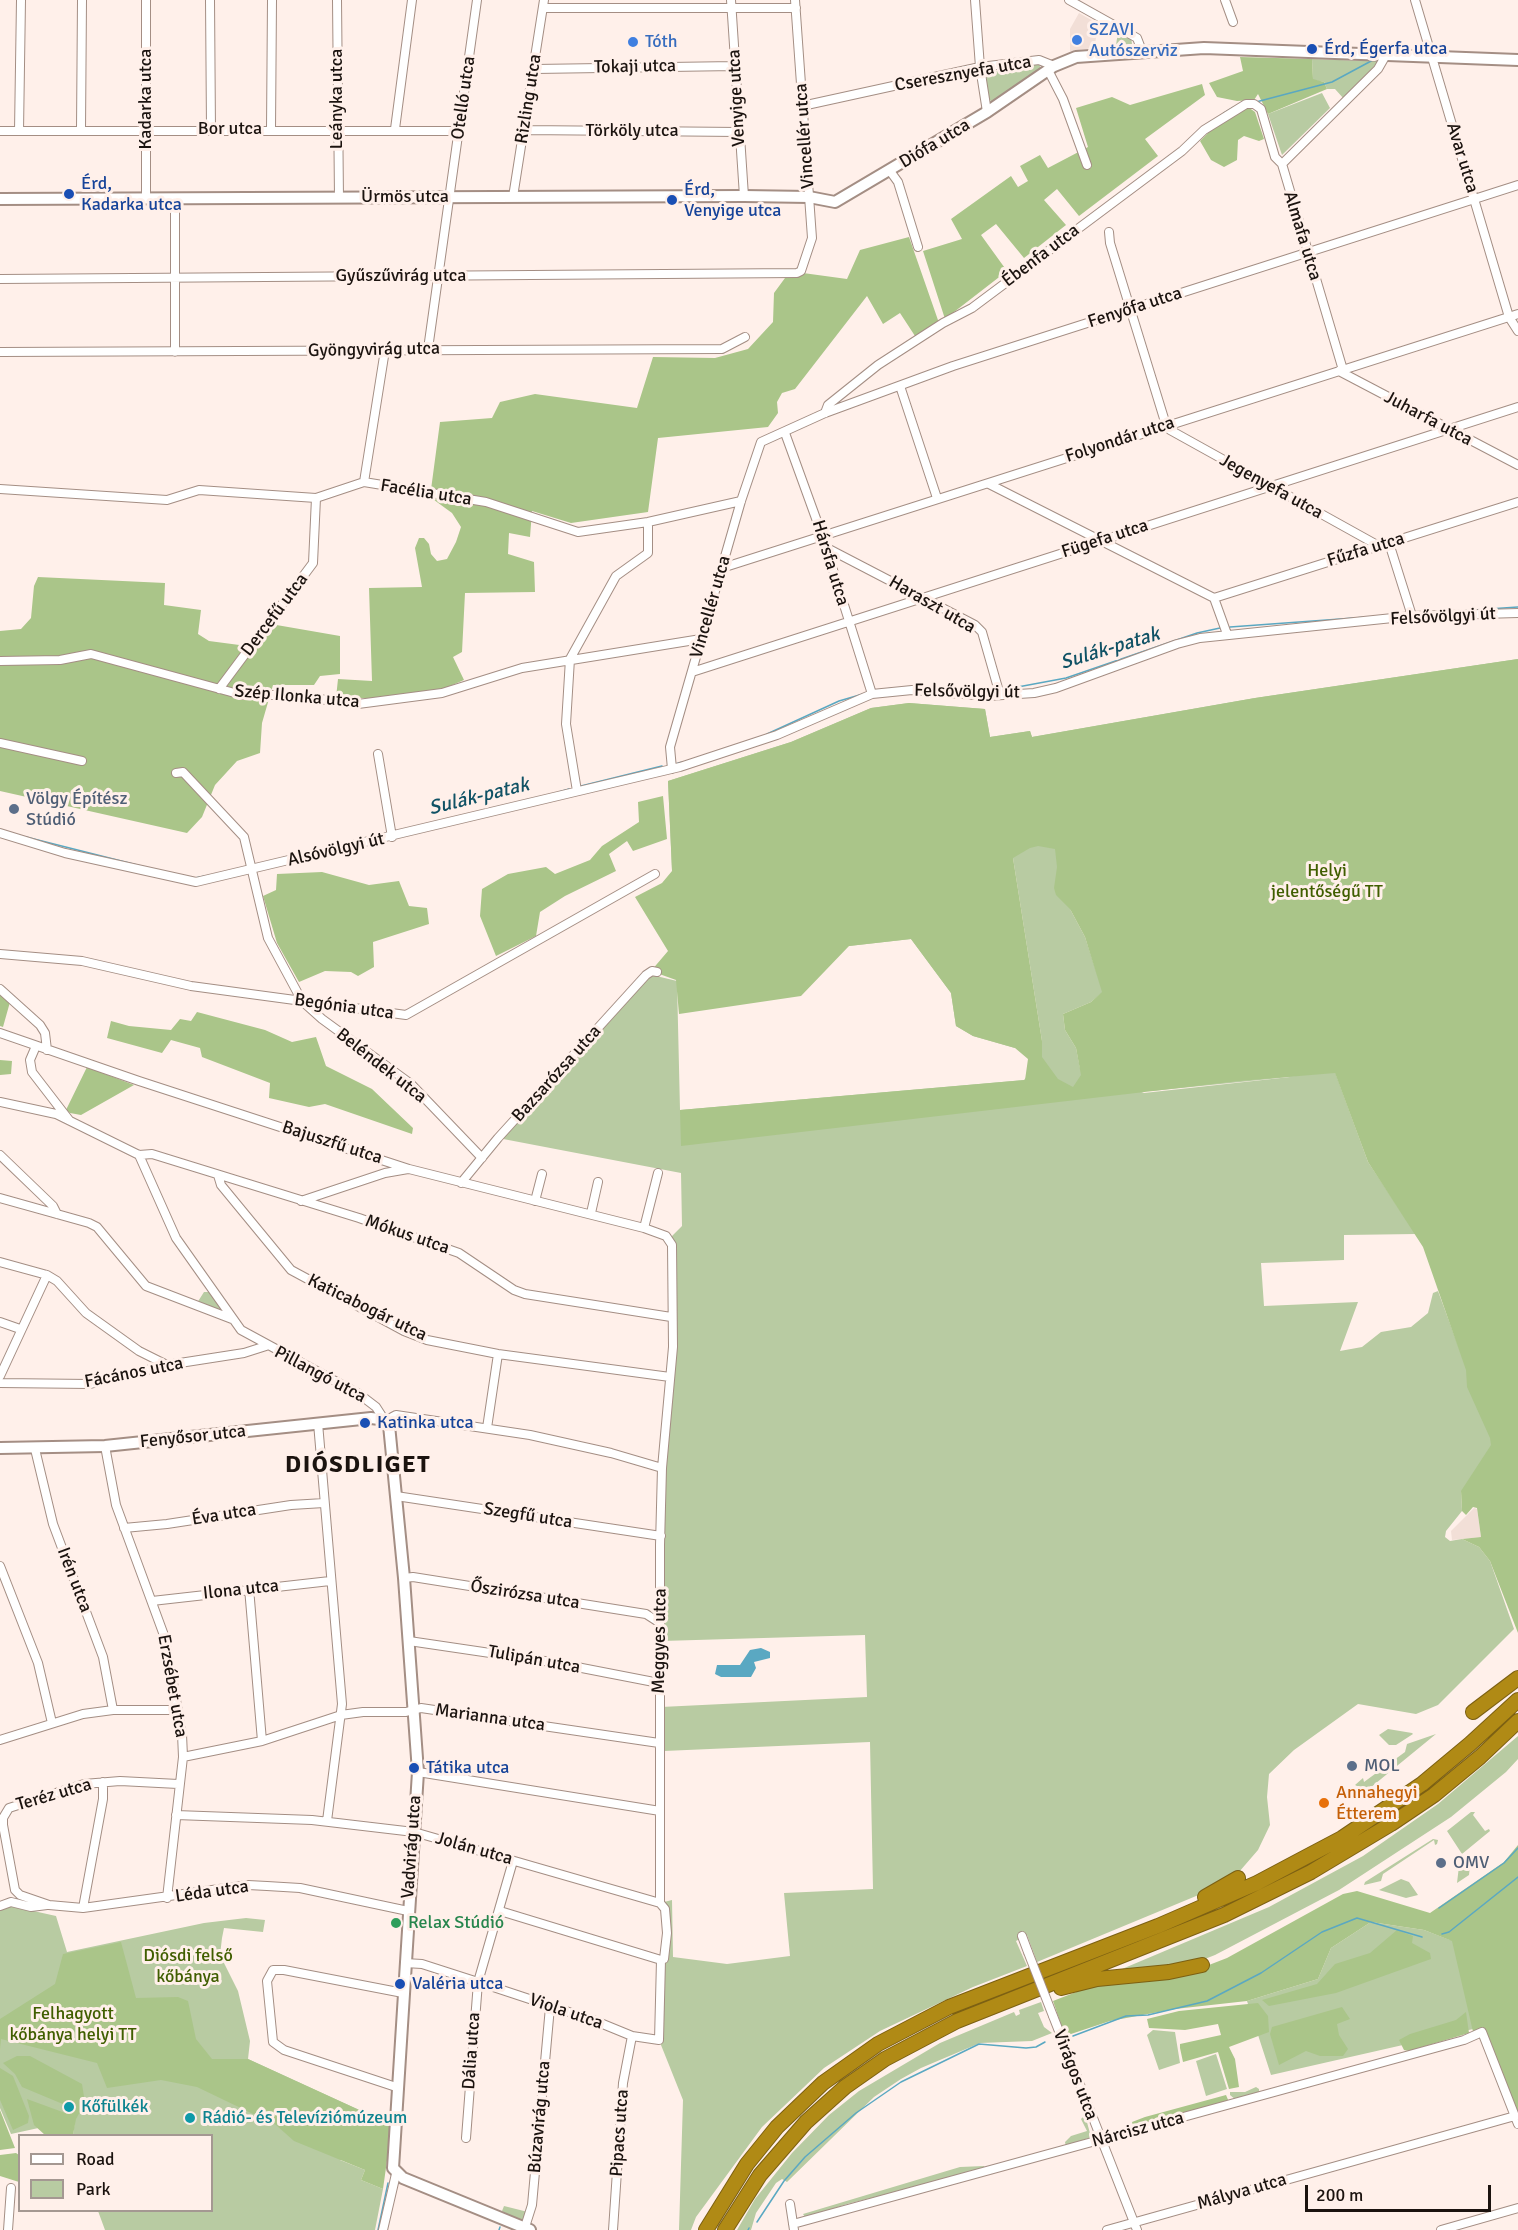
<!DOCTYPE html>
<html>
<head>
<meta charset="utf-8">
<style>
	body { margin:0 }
	#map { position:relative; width:1518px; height:2230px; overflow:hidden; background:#fff0ea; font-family:Signika,sans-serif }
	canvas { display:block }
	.legend { position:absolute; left:18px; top:2134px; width:195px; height:78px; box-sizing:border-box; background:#fff0ea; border:2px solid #a49892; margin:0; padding:8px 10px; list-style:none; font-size:18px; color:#1b130f }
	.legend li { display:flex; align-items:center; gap:12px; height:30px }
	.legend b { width:30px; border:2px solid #a49892 }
	.scale { position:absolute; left:1305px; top:2185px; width:186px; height:27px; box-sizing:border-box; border:3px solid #1b130f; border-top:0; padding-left:8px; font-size:18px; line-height:21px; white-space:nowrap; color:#1b130f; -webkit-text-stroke:4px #fff0ea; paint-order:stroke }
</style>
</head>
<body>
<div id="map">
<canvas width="1518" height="2230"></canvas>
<ul class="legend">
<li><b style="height:8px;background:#fff"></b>Road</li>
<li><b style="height:16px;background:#b8cba2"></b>Park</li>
</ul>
<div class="scale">200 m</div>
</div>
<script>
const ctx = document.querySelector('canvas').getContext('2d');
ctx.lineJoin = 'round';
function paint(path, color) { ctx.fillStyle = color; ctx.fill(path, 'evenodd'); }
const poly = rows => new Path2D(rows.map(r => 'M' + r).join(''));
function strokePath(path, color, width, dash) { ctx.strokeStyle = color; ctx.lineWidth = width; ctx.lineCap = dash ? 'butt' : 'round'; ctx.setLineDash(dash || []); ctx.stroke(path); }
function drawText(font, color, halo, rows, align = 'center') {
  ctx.font = font + ' Signika,sans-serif'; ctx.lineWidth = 6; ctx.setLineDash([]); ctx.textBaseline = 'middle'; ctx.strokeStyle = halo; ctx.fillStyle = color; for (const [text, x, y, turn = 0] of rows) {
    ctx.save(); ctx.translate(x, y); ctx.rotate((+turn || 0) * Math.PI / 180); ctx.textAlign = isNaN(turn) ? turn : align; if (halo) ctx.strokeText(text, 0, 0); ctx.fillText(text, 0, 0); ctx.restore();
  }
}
const built = poly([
	[1079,13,1102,26,1096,36,1095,48,1070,51,1070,29],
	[1474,1508,1477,1509,1481,1537,1452,1540,1451,1531]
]);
const green = poly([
	[1118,32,1131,37,1132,44,1116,45],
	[1312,59,1366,61,1380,60,1344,99,1335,89,1327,89,1324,82,1313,80],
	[1036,64,1039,64,1041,69,993,103,988,98,986,71,1003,71,1007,67],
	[1322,93,1330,108,1282,155,1268,114],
	[1518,659,1335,1072,1368,1162,1416,1234,1344,1235,1344,1260,1261,1263,1264,1306,1358,1302,1340,1351,1362,1347,1381,1332,1411,1327,1428,1313,1433,1293,1438,1291,1435,1283,1518,1508,1461,1491,1462,1511,1446,1531,1445,1537,1450,1541,1462,1539,1479,1547,1490,1561,1514,1629,1438,1705,1416,1714,1358,1704,1294,1750,1269,1774,1267,1797,1270,1825,1258,1850,1239,1872,1213,1889,1037,1962,1027,1935,1016,1941,1027,1966,973,1987,880,2031,824,2068,762,2127,696,2217,691,2230,679,2230,683,2100,659,2040,667,1933,660,1903,672,1900,673,1957,727,1964,790,1956,784,1893,873,1889,870,1742,664,1751,661,1707,867,1697,865,1635,662,1641,661,1536,670,1377,669,1239,682,1226,681,1173,498,1138,569,1056,652,975,677,981,668,781,791,742,871,708,909,703,985,709,990,737,1030,731,1032,737,1255,698],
	[1013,858,1042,1041,1042,1057,1024,1080,680,1110,677,982,849,946,911,939,951,993,956,1026,973,1036,1015,1048,971,865],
	[1070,909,1146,996,1152,1091,1299,1076,1144,1093,1080,1068,1076,1048,1065,1030,1063,1014,1091,1002,1103,992,1085,937],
	[204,1292,209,1292,221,1308,218,1312,197,1303],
	[1388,1729,1412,1733,1413,1734,1396,1745,1389,1745,1379,1735],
	[1436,1734,1370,1788,1361,1788,1355,1785,1363,1778,1364,1782,1405,1752,1407,1744],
	[1518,1736,1518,1759,1506,1772,1451,1817,1339,1890,1215,1955,1187,1966,1122,1969,1269,1907,1363,1856,1438,1804],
	[1471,1812,1475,1812,1473,1815,1485,1831,1489,1829,1490,1831,1462,1854,1447,1831],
	[1433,1839,1438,1840,1437,1844,1435,1845,1434,1840,1383,1874,1381,1881,1364,1885,1365,1882],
	[1471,1856,1469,1875,1457,1883,1459,1866],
	[1401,1879,1409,1882,1418,1895,1406,1898,1379,1890],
	[11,1906,56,1916,67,1952,204,1923,246,1918,265,1920,263,1932,224,1928,222,1938,220,1955,238,1991,250,2041,248,2059,392,2125,340,2160,365,2170,361,2180,383,2189,375,2230,105,2230,98,2211,212,2210,212,2136,73,2135,75,2120,11,2134,0,2108,0,1909],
	[1494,1913,1482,2027,1271,2075,1247,2001,1318,1979,1331,1948,1371,1922,1424,1930,1450,1940],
	[1041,2002,1044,2011,1038,2013,1044,2027,1052,2033,1032,2041,980,2043,921,2068,901,2079,874,2097,787,2182,782,2179,776,2183,756,2213,751,2230,737,2230,755,2199,792,2153,829,2115,859,2091,940,2043,1014,2012,1016,2016,1020,2014,1019,2010],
	[1153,2030,1175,2032,1180,2063,1159,2070,1147,2035],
	[1216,2054,1227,2089,1206,2096,1196,2061],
	[1256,2087,1259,2089,1259,2093,1236,2100,1230,2095,1230,2092,1245,2092],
	[1085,2115,1091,2137,1066,2147,1065,2142,1071,2136,1087,2131,1081,2119],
	[984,2166,986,2169,847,2204,811,2216,805,2217,803,2214,960,2167],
	[504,2206,528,2212,524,2219,517,2220,502,2211]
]);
const forest = poly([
	[1240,57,1312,59,1313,79,1324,82,1327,89,1268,114,1258,94,1254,100,1237,101,1217,97,1209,83,1243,71],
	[1202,84,1205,95,1145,139,1158,156,1079,216,1057,189,1044,200,1066,225,1024,258,996,224,981,235,1007,271,945,319,923,251,962,239,951,219,1011,176,1018,187,1028,181,1020,166,1040,155,1048,168,1088,147,1076,108,1112,97,1130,105],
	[1248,107,1255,112,1264,139,1259,141,1244,136,1238,140,1237,160,1224,167,1211,160,1200,141,1217,124],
	[909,237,939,323,915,336,900,313,883,324,867,296,795,389,782,393,777,402,778,413,768,427,658,438,648,512,571,523,532,511,530,537,509,533,508,554,534,562,535,592,465,593,462,652,453,657,464,680,436,692,381,698,336,698,338,679,372,681,369,588,422,587,415,548,419,538,424,538,429,544,431,554,437,561,447,559,456,542,461,527,452,513,430,497,440,422,492,418,500,402,535,394,637,408,653,357,715,358,748,349,773,322,774,293,785,278,803,273,847,279,860,250],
	[38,577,165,583,164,605,201,610,198,634,209,641,247,646,265,623,340,636,340,674,320,676,314,685,273,685,262,723,260,753,237,761,215,785,202,817,187,833,0,791,0,631,21,629,31,618,34,586],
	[1518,659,1518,1633,1490,1561,1479,1547,1462,1539,1481,1537,1477,1508,1473,1507,1466,1515,1462,1511,1461,1491,1491,1445,1490,1438,1467,1387,1466,1370,1423,1247,1368,1162,1335,1073,1239,1081,681,1146,680,1110,1025,1080,1028,1059,1015,1048,973,1036,956,1026,951,993,911,939,849,946,801,996,679,1014,676,980,651,971,668,951,635,897,662,883,672,871,668,781,791,742,871,708,909,703,985,709,990,737,1030,731,1032,737,1255,698],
	[1038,846,1055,849,1057,867,1054,888,1056,895,1070,909,1085,937,1102,992,1091,1002,1063,1014,1065,1030,1076,1048,1081,1075,1073,1087,1058,1079,1042,1057,1042,1041,1013,858,1030,848],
	[663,796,667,839,633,851,627,841,609,854,616,871,565,896,540,912,536,936,496,956,480,916,482,889,508,874,546,867,555,874,590,860,602,846,639,822,638,802],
	[322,872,369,885,399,881,409,906,427,908,429,924,373,942,374,967,358,976,351,972,325,971,299,982,277,943,263,896,276,890,277,874],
	[0,995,10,1002,3,1027,0,1026],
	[197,1012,265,1030,292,1042,316,1037,326,1066,372,1089,413,1128,412,1134,325,1104,309,1107,269,1098,270,1083,202,1057,200,1048,171,1040,162,1053,107,1038,111,1021,129,1026,171,1030,180,1019,191,1021],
	[0,1060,12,1061,11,1074,0,1075],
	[87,1067,134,1085,81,1115,70,1113,66,1110],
	[1518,1845,1518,2124,1482,2032,1474,2036,1452,1941,1424,1930,1371,1922,1331,1948,1318,1979,1247,2001,1175,2009,1110,2021,1065,2036,1053,2001,1089,1987,1183,1975,1227,1958,1343,1894,1357,1891,1430,1913,1504,1862],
	[1397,1930,1413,1936,1412,1943,1430,1953,1431,1959,1336,1993,1269,2006,1262,2000,1317,1984,1335,1964,1370,1953],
	[121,1942,136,1998,178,1997,188,2001,196,2039,212,2059,248,2059,392,2125,383,2189,361,2180,365,2170,294,2141,276,2125,197,2087,161,2080,107,2088,97,2063,1,2039,0,2049,0,2019,55,1984,63,1954],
	[1258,2003,1268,2016,1269,2032,1229,2047,1235,2059,1239,2087,1229,2089,1218,2052,1183,2062,1180,2048,1180,2044,1221,2035,1218,2024,1185,2030,1149,2028,1147,2019,1179,2011],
	[1342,2007,1350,2019,1337,2024,1339,2035,1348,2049,1343,2056,1320,2056,1306,2051,1279,2065,1270,2034,1272,2027],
	[1466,2012,1469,2033,1409,2051,1404,2050,1399,2040,1410,2034,1456,2020],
	[17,2056,30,2056,82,2084,85,2103,76,2119,73,2135,45,2135,34,2125,27,2099,68,2114,70,2107,22,2087,15,2074,3,2063],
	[0,2068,13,2076,29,2116,28,2123,13,2130,0,2100],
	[1226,2095,1229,2102,1134,2129,1132,2122,1145,2117],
	[0,2110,15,2148,0,2150],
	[16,2153,19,2155,19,2182,0,2176,0,2155]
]);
const water = poly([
	[761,1648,770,1652,770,1658,754,1662,756,1668,751,1677,721,1677,715,1674,717,1665,740,1665,750,1650]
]);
const stream = poly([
	[1256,102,1332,82,1373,60],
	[1224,113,1234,107],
	[1459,611,1518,607],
	[1230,627,1368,617],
	[936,688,992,690],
	[885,689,896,688],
	[1007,689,1066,678,1197,633,1220,628],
	[767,734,839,701,863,694],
	[678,763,683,762],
	[581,786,662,766],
	[559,792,569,789],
	[26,837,149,868],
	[195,878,205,876],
	[1439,1908,1504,1863,1518,1848],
	[1442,1934,1449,1932,1518,1877],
	[1073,2036,1126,2016,1148,2015,1207,2001,1261,1973,1322,1932,1357,1918,1422,1937],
	[757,2222,784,2181,805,2157,856,2113,901,2082,979,2044,1026,2048,1036,2047,1045,2042],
	[378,2230,388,2183],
	[499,2230,500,2227],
	[748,2230,749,2228]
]);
const street = poly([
	[146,0,146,198],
	[210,0,211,129],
	[337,0,339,198],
	[731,0,744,196],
	[975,0,980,67,987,112],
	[1069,0,1137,38,1142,51],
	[1225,0,1233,22],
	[1415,0,1509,317,1518,331],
	[543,8,796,8],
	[535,69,735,66],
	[1048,70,1063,99,1087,165],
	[802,106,980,67,1039,60,1054,66],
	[81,129,82,0],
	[271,129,272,0],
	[395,129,412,0],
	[524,130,739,132],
	[0,131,459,131],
	[19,131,21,0],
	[1282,164,1378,69,1386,55],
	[890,171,898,182,918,247],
	[513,197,544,0],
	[1109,232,1110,243,1166,425,1170,430,1379,546],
	[0,279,797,273,801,271,812,238,795,0],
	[428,349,477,0],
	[0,352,722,349,745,337],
	[175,352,175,198],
	[1339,371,1518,465],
	[900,386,937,498],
	[825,413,828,405,878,365,943,323,972,308,1182,151,1204,130,1246,104,1254,104,1261,109,1275,157,1282,164,1343,370],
	[785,433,822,535,872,694],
	[364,482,385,350],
	[989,484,1214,598,1227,634],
	[0,489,167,500,199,490,316,498,364,482,486,502,578,532,648,522,741,501],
	[1389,543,1412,616],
	[825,547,975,625,982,632,1000,695],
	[722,568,1518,314],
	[1214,598,1518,502],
	[0,661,60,660,91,654,242,695,288,695,358,704,442,693,522,668,701,639],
	[692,672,1518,407],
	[219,689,313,563,316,498],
	[0,743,82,761],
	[378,754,392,837],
	[672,769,670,747,741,501,761,442,825,413,953,366,1518,185],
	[176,773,183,772,244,837,268,938,302,1001,322,1019,411,1084,482,1158],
	[577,791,566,724,570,659,616,576,648,553,648,522],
	[0,833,65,853,196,882,680,767,777,735,872,694,912,690,988,696,1034,693,1056,688,1177,644,1200,638,1412,616,1518,613],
	[0,954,82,961,191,986,406,1015,655,874],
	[0,989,40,1025,45,1033,47,1050],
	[0,1033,139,1081,409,1169,644,1228,666,1236,672,1245,673,1347,662,1468,660,1545,660,1903,665,1909,667,1933,664,1959,661,1960,659,2040,632,2036,593,2020,478,1982,422,1964,405,1963],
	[36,1046,30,1060,32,1072,69,1120],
	[0,1102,56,1114,139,1155],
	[0,1155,53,1206,57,1214],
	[139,1155,176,1238,241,1330,359,1394,376,1407,385,1421,396,1415,530,1435,611,1453,662,1468],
	[139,1155,152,1154,359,1218,459,1253,514,1290,525,1294,671,1317],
	[218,1175,221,1185,291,1270,404,1331,427,1340,498,1354,670,1377],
	[461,1183,498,1138,646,975,652,971,657,972],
	[0,1198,89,1223,97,1227,146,1286,232,1319],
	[301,1201,385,1173,408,1169],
	[535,1201,542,1174],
	[591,1213,598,1182],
	[644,1228,658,1173],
	[0,1262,47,1275,57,1281,86,1313,139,1351,167,1365],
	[0,1322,20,1329],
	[0,1376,47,1275],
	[0,1383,90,1384,167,1365,244,1353,266,1346],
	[318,1423,342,1704,327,1821],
	[487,1428,498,1354],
	[105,1446,116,1505,165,1638,182,1734,183,1757,167,1898],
	[35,1449,53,1524,103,1657,113,1710],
	[396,1496,661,1536],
	[124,1528,167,1524,291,1505,324,1503],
	[0,1566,38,1663,52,1723],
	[404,1578,413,1577,646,1614,660,1623],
	[249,1588,262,1741],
	[152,1601,330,1581],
	[409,1641,551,1662,659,1683],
	[0,1740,83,1714,113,1710,177,1710],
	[183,1757,262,1741,341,1715,363,1712,406,1712,421,1708,659,1743],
	[418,1772,660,1811],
	[178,1784,120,1781,84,1784,9,1808,3,1818,3,1825,15,1890,20,1895,49,1905,83,1908,248,1885,267,1886,300,1888,408,1911],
	[176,1815,312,1820,414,1832,660,1903],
	[0,1906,11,1902,31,1907,47,1905],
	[83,1908,103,1799,103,1782],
	[500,1911,661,1960],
	[1022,1936,1028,1952],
	[1053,2016,1137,2230],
	[396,2087,284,2050,273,2042,267,1981,273,1970,284,1970,403,1993],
	[466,2138,478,1982,513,1861],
	[790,2204,794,2230],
	[793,2224,1464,2040,1482,2032,1518,2124],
	[525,2227,532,2205,550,2007],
	[8,2230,11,2188],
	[383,2230,396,2174],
	[613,2230,623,2083,632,2036],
	[1107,2230,1515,2116],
	[1441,2230,1518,2208]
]);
const secondary = poly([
	[0,199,744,196,809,197,835,202,987,112,1054,66,1076,57,1204,48,1518,60],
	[0,1448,105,1446,371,1418,379,1419,389,1425,404,1578,418,1772,393,2168,403,2178,530,2230]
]);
const highway = poly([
	[1473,1712,1518,1678],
	[1205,1897,1238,1878],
	[1061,1988,1097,1979,1169,1972,1202,1965],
	[706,2230,747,2164,777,2127,823,2083,878,2044,949,2007,1158,1926,1257,1883,1306,1857,1342,1838,1422,1784,1470,1744,1518,1700],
	[725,2230,760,2175,806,2122,845,2087,885,2059,957,2021,1224,1915,1311,1872,1391,1824,1434,1795,1480,1757,1518,1721]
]);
const streetBridge = poly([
	[1028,1952,1053,2016]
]);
const markers = [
	[1077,40,6,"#3f7fe0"],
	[633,42,6,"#3f7fe0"],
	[1312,49,6,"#1a4fb4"],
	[69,194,6,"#1a4fb4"],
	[672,200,6,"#1a4fb4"],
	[14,809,6,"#5c6f8a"],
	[365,1423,6,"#1a4fb4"],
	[1352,1766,6,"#5c6f8a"],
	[414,1768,6,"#1a4fb4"],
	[1324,1803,6,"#e8710a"],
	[1441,1863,6,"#5c6f8a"],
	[396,1923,6,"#2e9e5b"],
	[400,1984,6,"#1a4fb4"],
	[69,2107,6,"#0f9aa8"],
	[190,2118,6,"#0f9aa8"]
];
const shopNames = [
	["SZAVI",1089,30],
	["Autószerviz",1089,51],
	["Tóth",645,42]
];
const transitNames = [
	["Érd, Égerfa utca",1324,49],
	["Érd,",81,184],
	["Kadarka utca",81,205],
	["Érd,",684,190],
	["Venyige utca",684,211],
	["Katinka utca",377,1423],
	["Tátika utca",426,1768],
	["Valéria utca",412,1984]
];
const streetNames = [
	["Tokaji utca",635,67,-1],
	["Cseresznyefa utca",963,74,-10],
	["Otelló utca",464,98,-82],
	["Venyige utca",737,98,-93],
	["Kadarka utca",146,99,-90],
	["Leányka utca",337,99,-90],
	["Rizling utca",529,99,-81],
	["Bor utca",230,129],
	["Törköly utca",632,131],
	["Vincellér utca",805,136,-94],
	["Diófa utca",935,144,-31],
	["Avar utca",1462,158,73],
	["Ürmös utca",405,197],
	["Almafa utca",1302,236,73],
	["Ébenfa utca",1041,256,-37],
	["Gyűszűvirág utca",401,276],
	["Fenyőfa utca",1135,308,-18],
	["Gyöngyvirág utca",374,350,-1],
	["Juharfa utca",1428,419,28],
	["Folyondár utca",1120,440,-18],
	["Jegenyefa utca",1271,487,29],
	["Facélia utca",426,493,9],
	["Fügefa utca",1105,539,-18],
	["Fűzfa utca",1366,550,-17],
	["Hársfa utca",830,563,73],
	["Haraszt utca",932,605,30],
	["Vincellér utca",711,607,-74],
	["Dercefű utca",275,615,-53],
	["Felsővölgyi út",1443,617,-3],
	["Felsővölgyi út",967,692,1],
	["Szép Ilonka utca",297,697,5],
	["Alsóvölgyi út",336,850,-13],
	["Begónia utca",344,1007,8],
	["Beléndek utca",381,1066,38],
	["Bazsarózsa utca",557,1074,-48],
	["Bajuszfű utca",332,1143,18],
	["Mókus utca",407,1235,19],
	["Katicabogár utca",367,1308,26],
	["Fácános utca",134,1373,-11],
	["Pillangó utca",320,1375,28],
	["Fenyősor utca",193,1437,-6],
	["Éva utca",224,1515,-9],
	["Szegfű utca",528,1516,9],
	["Irén utca",74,1580,69],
	["Ilona utca",241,1590,-6],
	["Őszirózsa utca",525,1595,9],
	["Meggyes utca",660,1641,-89],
	["Tulipán utca",534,1660,10],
	["Erzsébet utca",172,1686,80],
	["Marianna utca",490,1718,8],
	["Teréz utca",54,1795,-16],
	["Vadvirág utca",412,1847,-86],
	["Jolán utca",474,1849,16],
	["Léda utca",212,1892,-8],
	["Viola utca",566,2012,19],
	["Dália utca",472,2051,-86],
	["Virágos utca",1075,2075,69],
	["Búzavirág utca",540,2117,-85],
	["Nárcisz utca",1138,2130,-15],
	["Pipacs utca",620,2133,-86],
	["Mályva utca",1242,2192,-16]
];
const serviceNames = [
	["Völgy Építész",26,799],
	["Stúdió",26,820],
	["MOL",1364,1766],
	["OMV",1453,1863]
];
const parkNames = [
	["Helyi",1327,871],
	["jelentőségű TT",1327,892],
	["Diósdi felső",188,1956],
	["kőbánya",188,1977],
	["Felhagyott",73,2014],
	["kőbánya helyi TT",73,2035]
];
const foodNames = [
	["Annahegyi",1336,1793],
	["Étterem",1336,1814]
];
const leisureNames = [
	["Relax Stúdió",408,1923]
];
const cultureNames = [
	["Kőfülkék",81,2107],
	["Rádió- és Televíziómúzeum",202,2118]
];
const waterNames = [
	["Sulák-patak",1110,649,-17],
	["Sulák-patak",479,797,-14]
];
const districtNames = [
	["DIÓSDLIGET",358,1466]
];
paint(built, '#f2dfd7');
paint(green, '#b8cba2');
paint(forest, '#aac589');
paint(water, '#5aa8c2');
strokePath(stream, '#5aa8c2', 1.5);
strokePath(street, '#a48e84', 10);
strokePath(secondary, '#a48e84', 14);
strokePath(highway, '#7c6013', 16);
strokePath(street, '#fff', 8);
strokePath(secondary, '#fff', 10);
strokePath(highway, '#b08a15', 14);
strokePath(streetBridge, '#a48e84', 10, []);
strokePath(streetBridge, '#fff', 8);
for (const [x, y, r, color] of markers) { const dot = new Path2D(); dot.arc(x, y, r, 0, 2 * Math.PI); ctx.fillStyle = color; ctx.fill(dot); strokePath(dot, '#fff0ea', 2); }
drawText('18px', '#366cbe', '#fff0ea', shopNames, 'left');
drawText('18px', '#164399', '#fff0ea', transitNames, 'left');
drawText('18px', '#1b130f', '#fff0ea', streetNames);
drawText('18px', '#4e5e75', '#fff0ea', serviceNames, 'left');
drawText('18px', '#405e00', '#fff0ea', parkNames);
drawText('18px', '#c56008', '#fff0ea', foodNames, 'left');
drawText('18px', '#27864d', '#fff0ea', leisureNames, 'left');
drawText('18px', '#0d838f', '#fff0ea', cultureNames, 'left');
drawText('italic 20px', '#105265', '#fff0ea', waterNames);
ctx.letterSpacing = '1.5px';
drawText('bold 24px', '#1b130f', '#fff0ea', districtNames);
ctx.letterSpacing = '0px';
</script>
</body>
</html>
